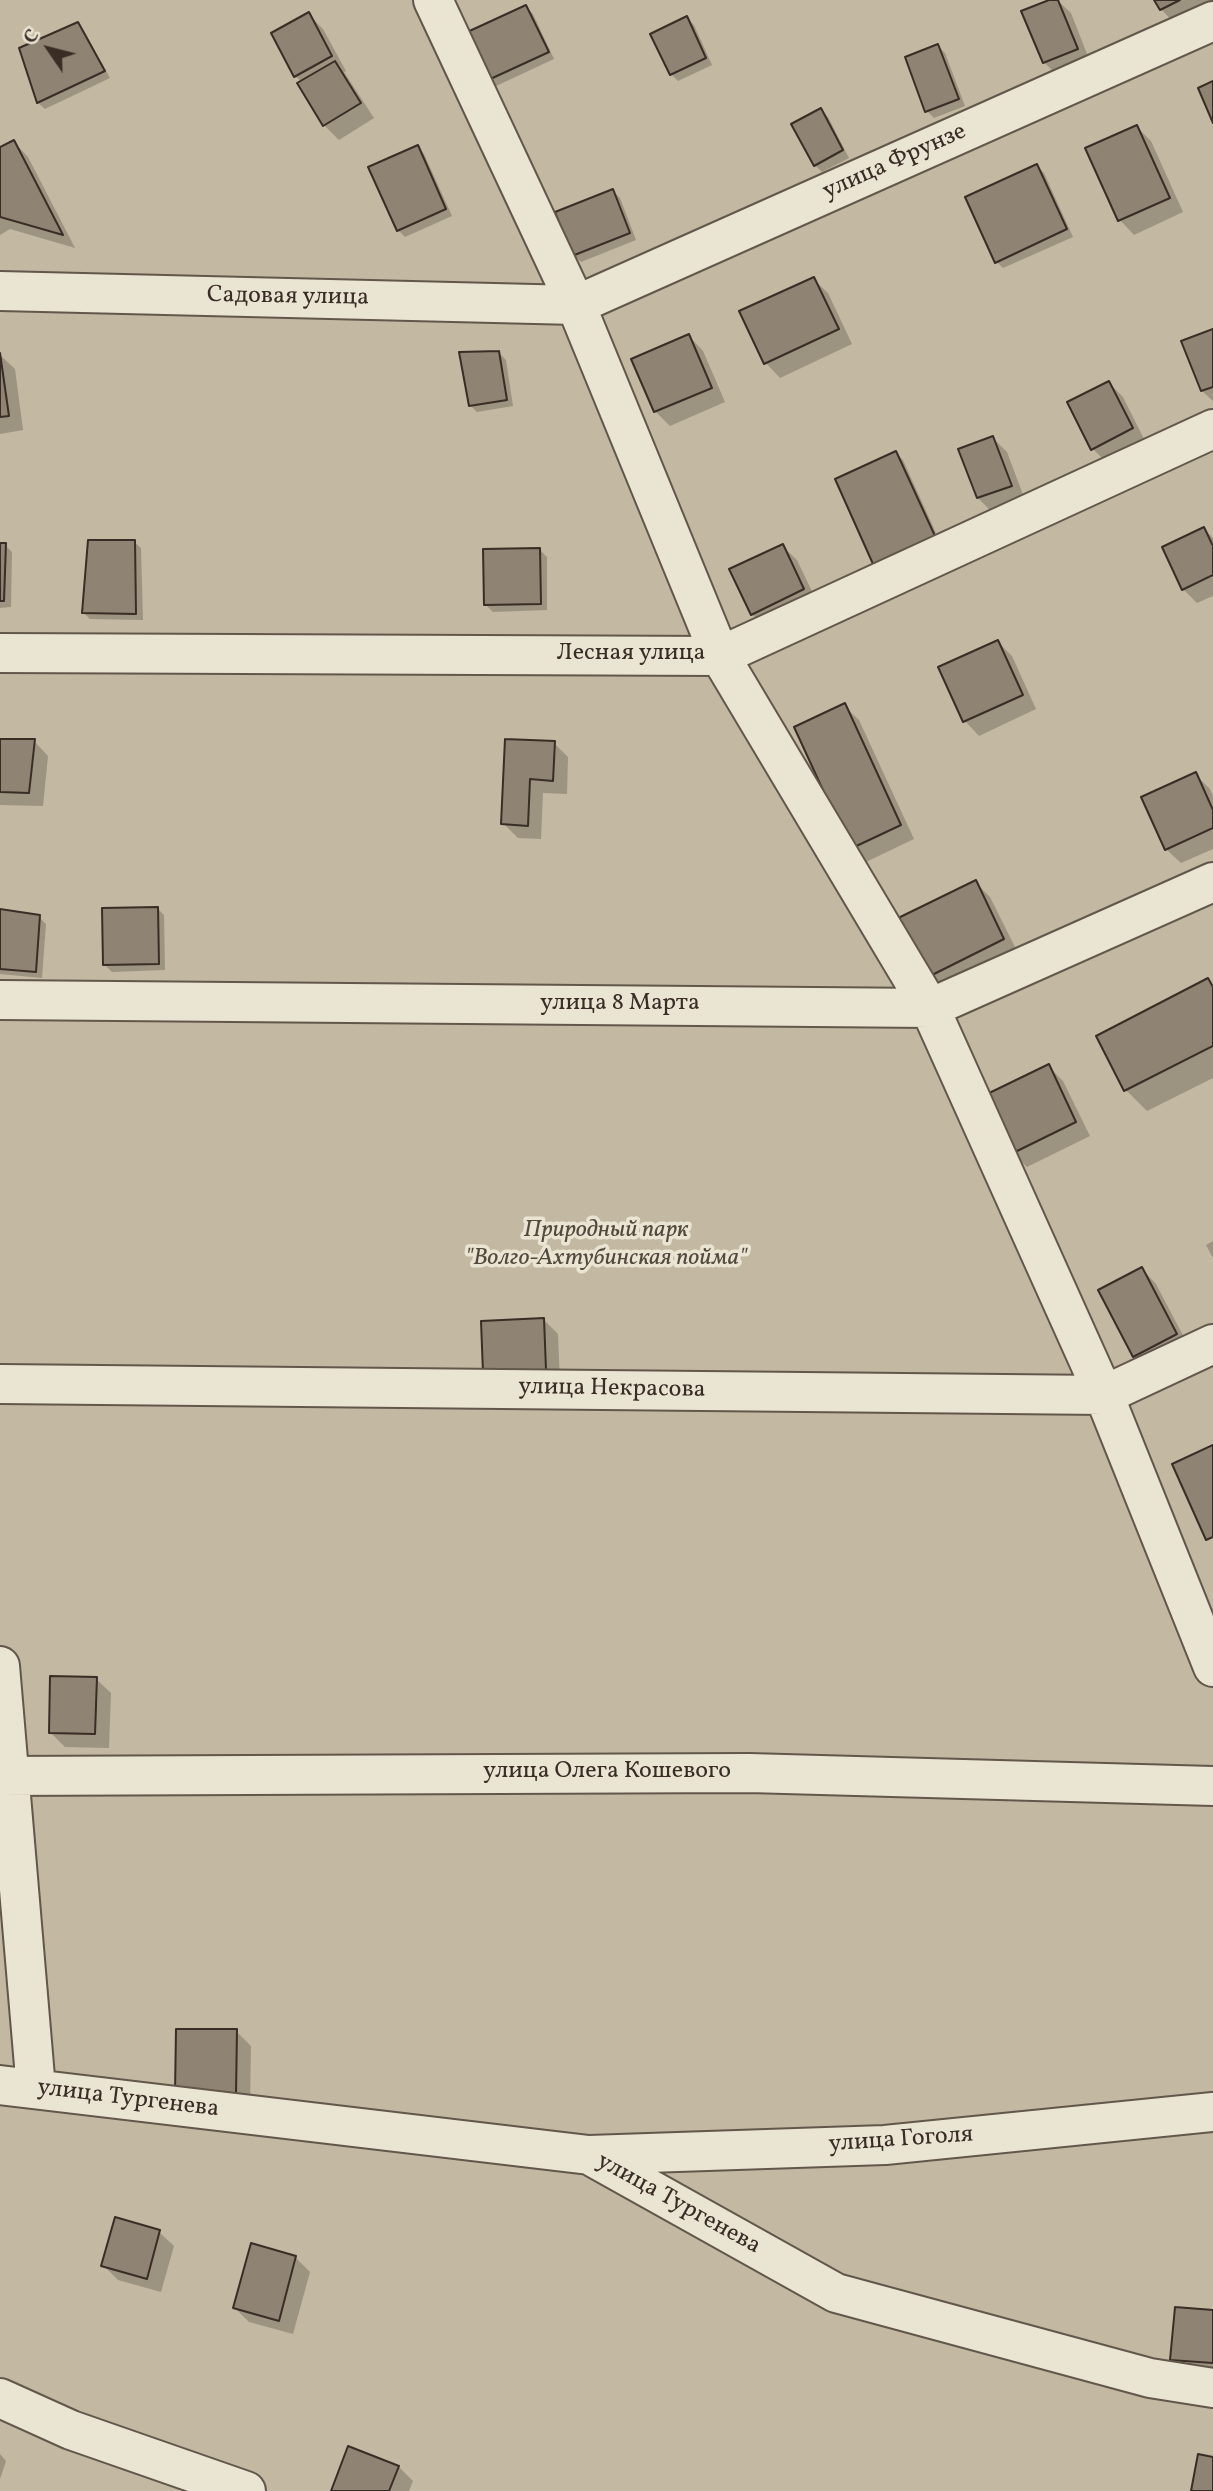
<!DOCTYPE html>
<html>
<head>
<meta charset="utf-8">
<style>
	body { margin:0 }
	#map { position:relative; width:1213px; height:2491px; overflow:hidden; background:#dfd5ba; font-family:Vollkorn,serif }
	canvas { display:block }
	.north { position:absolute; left:14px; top:14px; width:70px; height:70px; -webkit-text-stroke:5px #eae4d2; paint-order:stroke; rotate:305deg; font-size:19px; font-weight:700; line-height:28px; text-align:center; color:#392d26 }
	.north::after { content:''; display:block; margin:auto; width:24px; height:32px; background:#392d26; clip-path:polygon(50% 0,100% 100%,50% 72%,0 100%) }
</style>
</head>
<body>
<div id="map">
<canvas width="1213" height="2491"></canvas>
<div class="north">С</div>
</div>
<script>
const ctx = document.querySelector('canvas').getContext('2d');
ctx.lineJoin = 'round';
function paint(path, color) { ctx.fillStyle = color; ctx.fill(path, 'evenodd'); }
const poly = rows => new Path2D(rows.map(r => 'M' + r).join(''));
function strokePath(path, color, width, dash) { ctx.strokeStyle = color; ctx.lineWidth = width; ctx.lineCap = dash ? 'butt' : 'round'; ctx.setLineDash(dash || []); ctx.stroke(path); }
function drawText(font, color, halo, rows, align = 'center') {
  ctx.font = font + ' Vollkorn,serif'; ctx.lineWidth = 7; ctx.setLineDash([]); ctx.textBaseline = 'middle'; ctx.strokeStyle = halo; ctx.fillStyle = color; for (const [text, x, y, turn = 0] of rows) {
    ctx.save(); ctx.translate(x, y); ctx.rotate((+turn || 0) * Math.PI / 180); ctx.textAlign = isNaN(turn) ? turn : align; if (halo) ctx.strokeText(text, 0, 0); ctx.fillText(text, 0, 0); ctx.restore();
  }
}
const green = poly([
	[0,0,1213,0,1213,2491,0,2491]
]);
const shadow = poly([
	[1054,0,1057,0,1071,13,1091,64,1059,77,1044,62],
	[1156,0,1213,0,1213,5,1175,24,1161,9],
	[526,7,533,14,554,59,494,87,487,80],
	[308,14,323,29,346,71,344,72,374,118,339,140,324,125,300,84,302,82,295,76],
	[687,18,694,25,712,65,678,81,671,74],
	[77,24,84,31,110,78,45,109,38,103,21,49],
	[938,46,945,53,965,106,934,118,927,111],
	[821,110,828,117,849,158,822,172,815,165],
	[1137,127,1151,141,1183,212,1134,235,1120,220],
	[14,142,28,157,75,248,10,229,0,235,0,149],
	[417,147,424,154,452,216,405,237,398,230],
	[1037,166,1044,173,1073,237,1003,268,996,261],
	[613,191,620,198,636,240,581,262,574,255],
	[813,279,828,293,852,344,780,378,766,363,742,312],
	[1213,331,1213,401,1202,391],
	[689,336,703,351,725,402,670,426,655,411,634,359],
	[499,353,506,360,513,406,477,412,470,405],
	[0,355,15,369,23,430,0,434],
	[1109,383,1123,397,1146,443,1107,463,1093,449],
	[993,438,1007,452,1025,500,992,512,978,498],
	[896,453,903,460,936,533,875,561,875,563,837,480],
	[1204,529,1213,538,1213,596,1197,603,1183,589],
	[134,542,141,548,143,620,90,619,83,612],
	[0,545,5,545,12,552,11,607,0,608],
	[782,546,797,560,818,604,767,628,752,614],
	[540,550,547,557,547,610,493,612,486,605],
	[998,642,1012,656,1036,709,979,736,965,721,941,668],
	[844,706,859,720,914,839,866,862,852,848],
	[0,741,34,741,48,756,43,806,0,805],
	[506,741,554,743,568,757,567,794,543,793,541,839,518,838,503,823],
	[1195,774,1210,789,1213,796,1213,849,1181,863,1166,849],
	[975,882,990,897,1018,953,935,994,921,980],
	[157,908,164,915,165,970,112,972,105,965],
	[0,911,39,917,46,924,42,978,0,974],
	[1208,980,1213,985,1213,1078,1147,1111,1126,1090],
	[1048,1066,1063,1081,1090,1136,1027,1167,1012,1153],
	[1213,1241,1213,1258,1206,1245],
	[1142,1269,1156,1284,1190,1349,1149,1371,1134,1356,1100,1291],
	[544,1320,558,1334,560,1384,499,1387],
	[96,1679,111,1693,109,1748,65,1747,50,1732],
	[236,2031,251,2046,250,2107,191,2107],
	[159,2232,174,2246,161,2292,118,2280,103,2265],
	[295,2257,310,2272,293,2334,249,2322,235,2308],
	[1213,2312,1213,2376,1187,2374,1172,2359],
	[0,2454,6,2461,0,2479],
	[399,2467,413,2481,409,2491,333,2491]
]);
const building = poly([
	[1049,0,1058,0,1078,49,1043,63,1021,11,1049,0],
	[1154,0,1180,0,1160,10,1154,0],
	[526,5,549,52,486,81,463,34,526,5],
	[309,12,332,56,294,77,271,33,309,12],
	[687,16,706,58,670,75,650,34,687,16],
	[78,22,105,71,37,103,19,48,78,22],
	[938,44,959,99,925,112,905,57,938,44],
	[335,61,361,103,323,126,297,83,335,61],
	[1213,81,1213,123,1198,88,1213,81],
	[821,108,843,150,814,166,791,124,821,108],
	[1137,125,1170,198,1118,221,1085,148,1137,125],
	[14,140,63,235,0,217,0,147,14,140],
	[418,145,446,209,397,231,368,167,418,145],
	[1037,164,1067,229,995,263,965,197,1037,164],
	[613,189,630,233,572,256,555,212,613,189],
	[814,277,839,329,764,364,739,311,814,277],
	[1213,329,1213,387,1201,391,1181,341,1213,329],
	[689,334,712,388,654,412,631,359,689,334],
	[499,351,507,400,469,406,459,352,499,351],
	[0,353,9,416,0,417,0,353],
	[1109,381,1133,428,1091,450,1067,402,1109,381],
	[993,436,1012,486,977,498,958,449,993,436],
	[896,451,935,536,873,564,835,479,896,451],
	[1204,527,1213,546,1213,575,1182,590,1162,547,1204,527],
	[88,540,135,540,136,614,82,613,88,540],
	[0,543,6,543,4,601,0,601,0,543],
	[783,544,804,589,751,615,729,569,783,544],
	[540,548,541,604,484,605,483,549,540,548],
	[998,640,1023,695,963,722,938,667,998,640],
	[845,703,901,825,850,849,794,727,845,703],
	[0,739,35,739,29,793,0,792,0,739],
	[505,739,555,741,553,781,530,779,528,826,501,824,505,739],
	[1196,772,1213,810,1213,828,1165,850,1141,797,1196,772],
	[976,880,1004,939,920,981,890,922,976,880],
	[158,907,159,964,103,965,102,908,158,907],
	[0,909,40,915,36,972,0,969,0,909],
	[1208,978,1213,987,1213,1046,1124,1091,1096,1036,1208,978],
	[1049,1064,1076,1122,1011,1154,983,1096,1049,1064],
	[1142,1267,1177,1334,1133,1357,1098,1290,1142,1267],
	[544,1318,546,1370,483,1373,481,1321,544,1318],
	[1213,1445,1213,1537,1206,1540,1172,1464,1213,1445],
	[50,1676,97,1677,95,1734,49,1733,50,1676],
	[176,2029,237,2029,236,2094,175,2093,176,2029],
	[115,2217,160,2230,147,2279,101,2266,115,2217],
	[251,2243,296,2256,279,2321,233,2308,251,2243],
	[1175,2307,1213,2310,1213,2363,1170,2360,1175,2307],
	[348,2446,399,2466,389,2491,331,2491,348,2446],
	[1198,2454,1213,2457,1213,2491,1191,2491,1198,2454]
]);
const street = poly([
	[433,0,576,305,720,656,930,1008,1104,1395,1213,1667],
	[0,291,576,305,1213,21],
	[0,653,720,656,1213,429],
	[0,1000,930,1008,1213,882],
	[0,1384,1104,1395,1213,1344],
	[0,1666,36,2089],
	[0,1776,749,1773,1213,1786],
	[0,2085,589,2155,836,2293,1150,2378,1213,2388],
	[589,2155,885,2145,1213,2112],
	[0,2398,71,2430,246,2491]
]);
const streetNames = [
	["улица Фрунзе",895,163,-24],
	["Садовая улица",288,298,1],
	["Лесная улица",631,655],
	["улица 8 Марта",620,1005],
	["улица Некрасова",612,1390,1],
	["улица Олега Кошевого",607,1773],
	["улица Тургенева",128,2100,7],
	["улица Гоголя",901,2141,-4],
	["улица Тургенева",678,2205,29]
];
const parkNames = [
	["Природный парк",606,1232],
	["\"Волго-Ахтубинская пойма\"",606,1260]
];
paint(green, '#c3b8a1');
paint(shadow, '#0003');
paint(building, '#8f8473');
strokePath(building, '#392d26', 2);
strokePath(street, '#62574b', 42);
strokePath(street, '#eae4d2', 38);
drawText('24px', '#392d26', '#eae4d2', streetNames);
drawText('italic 24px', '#55493f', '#eae4d2', parkNames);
</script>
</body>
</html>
